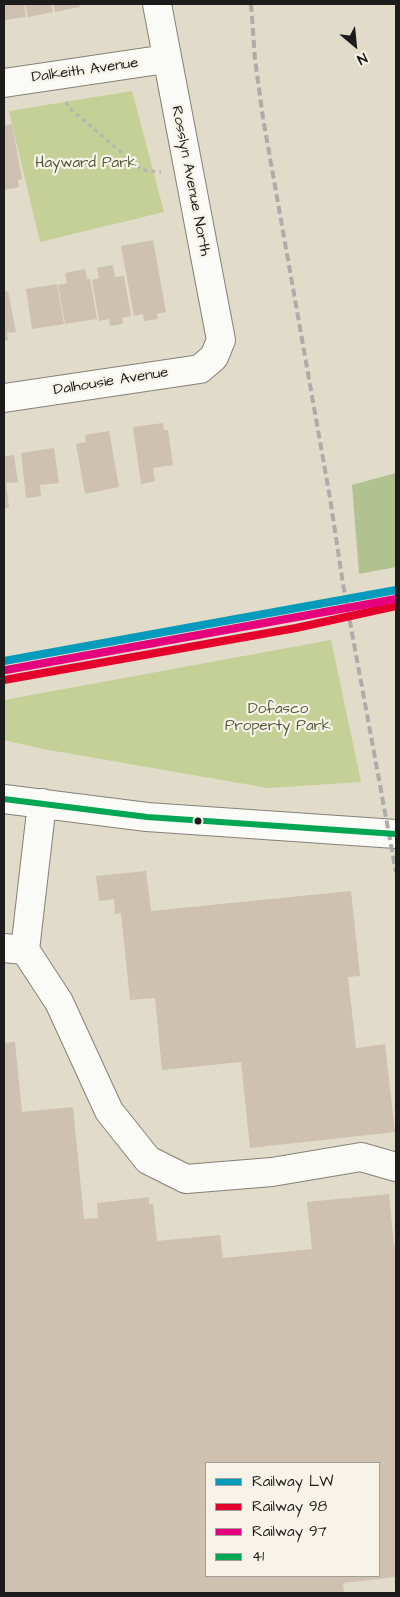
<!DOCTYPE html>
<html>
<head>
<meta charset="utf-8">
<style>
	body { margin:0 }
	#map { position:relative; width:400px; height:1597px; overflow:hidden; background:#e1dbc9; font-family:"Architects Daughter",sans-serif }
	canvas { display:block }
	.frame { position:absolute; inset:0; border:5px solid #1c1c1c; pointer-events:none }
	.legend { position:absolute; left:205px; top:1462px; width:175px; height:115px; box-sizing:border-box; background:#f7f3e8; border:1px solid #9f9d96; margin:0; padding:6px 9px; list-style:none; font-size:15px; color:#1c1c1c }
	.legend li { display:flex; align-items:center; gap:10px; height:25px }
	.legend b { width:25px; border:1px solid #9f9d96 }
	.north { position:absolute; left:330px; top:20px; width:50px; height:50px; -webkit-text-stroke:4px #f7f3e8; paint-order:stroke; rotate:152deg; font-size:14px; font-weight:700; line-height:20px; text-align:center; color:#1c1c1c }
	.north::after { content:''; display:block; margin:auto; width:18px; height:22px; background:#1c1c1c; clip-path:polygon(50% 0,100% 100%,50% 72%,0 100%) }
</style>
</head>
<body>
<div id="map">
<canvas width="400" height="1597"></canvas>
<div class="frame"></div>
<ul class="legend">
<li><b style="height:6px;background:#039bbc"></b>Railway LW</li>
<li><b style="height:6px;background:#e4002b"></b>Railway 98</li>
<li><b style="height:6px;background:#e5007d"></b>Railway 97</li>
<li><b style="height:6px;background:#00a651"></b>41</li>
</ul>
<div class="north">N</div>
</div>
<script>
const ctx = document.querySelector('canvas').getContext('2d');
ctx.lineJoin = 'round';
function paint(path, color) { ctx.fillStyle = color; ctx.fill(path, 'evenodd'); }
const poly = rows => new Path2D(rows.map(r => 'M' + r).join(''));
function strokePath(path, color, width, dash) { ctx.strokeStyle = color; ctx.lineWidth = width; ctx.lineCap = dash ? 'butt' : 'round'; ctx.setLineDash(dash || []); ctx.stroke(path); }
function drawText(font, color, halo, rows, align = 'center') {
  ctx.font = font + ' "Architects Daughter",sans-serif'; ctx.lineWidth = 4.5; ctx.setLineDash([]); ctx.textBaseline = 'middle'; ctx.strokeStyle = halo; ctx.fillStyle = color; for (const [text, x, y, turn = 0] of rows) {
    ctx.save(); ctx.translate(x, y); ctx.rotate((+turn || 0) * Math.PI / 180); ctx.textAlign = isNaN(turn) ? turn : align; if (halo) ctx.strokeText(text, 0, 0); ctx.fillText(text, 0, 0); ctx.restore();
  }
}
const green = poly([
	[132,91,164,212,40,242,9,111],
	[331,640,361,782,268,788,43,749,4,740,4,700]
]);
const forest = poly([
	[396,473,396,567,359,574,352,485]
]);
const building = poly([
	[4,4,24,4,26,17,4,20],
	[25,4,51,4,53,12,28,17],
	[53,4,79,4,80,7,55,12],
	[12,124,22,179,18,180,19,187,4,190,4,126],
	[153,240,166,312,157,314,158,319,144,321,143,314,134,316,121,246],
	[113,265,115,277,124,276,131,316,122,318,123,324,110,326,109,319,99,321,92,280,99,278,97,268],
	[85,269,87,279,90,279,97,319,65,324,58,285,67,283,65,273],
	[57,284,64,324,32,329,26,289],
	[8,291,16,332,7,333,8,340,4,341,4,292],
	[163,423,164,430,168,430,173,465,153,468,155,481,141,484,133,427],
	[109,431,119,487,85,494,76,444,86,442,85,435],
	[54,448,59,483,40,485,41,496,26,498,21,453],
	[14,455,18,482,6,483,9,508,4,508,4,456],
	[146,871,151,911,351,891,360,976,348,977,356,1048,385,1044,395,1132,250,1148,241,1062,162,1070,155,998,130,1000,121,913,115,914,114,899,99,901,96,876],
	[15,1042,22,1112,73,1107,84,1219,98,1218,97,1203,149,1197,149,1204,153,1203,157,1241,220,1235,223,1258,312,1249,307,1202,389,1194,394,1246,396,1245,396,1577,343,1583,344,1593,4,1593,4,1043],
	[206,1463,379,1463,379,1576,206,1576]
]);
const path = poly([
	[66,102,68,107,142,170,161,172]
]);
const minor = poly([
	[4,83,166,59],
	[4,398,200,369,214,357,221,340,157,4],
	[4,799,147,817,396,834],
	[4,948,25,950,42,803],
	[25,950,59,1002,109,1111,148,1160,186,1179,272,1172,361,1157,396,1167]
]);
const rail = poly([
	[251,4,255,59,263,118,330,498,343,584,396,872]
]);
const bus1 = poly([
	[4,799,147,817,396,834]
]);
const rail1 = poly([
	[4,661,396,590]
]);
const rail2 = poly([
	[4,680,296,628,396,606]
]);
const rail3 = poly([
	[6,670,396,599]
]);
const markers = [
	[198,821,4.5,"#1c1c1c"]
];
const streetNames = [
	["Dalkeith Avenue",85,71,-8],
	["Rosslyn Avenue North",190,181,79],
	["Dalhousie Avenue",111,382,-9]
];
const parkNames = [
	["Hayward Park",86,164],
	["Dofasco",278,710],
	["Property Park",278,727]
];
paint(green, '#c4d096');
paint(forest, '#b1c18f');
paint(building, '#cec1b0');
strokePath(minor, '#858178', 30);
strokePath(path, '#b7b6b3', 3, [4, 4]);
strokePath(minor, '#fafaf7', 28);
strokePath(rail, '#adacaa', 4, [8, 4]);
strokePath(bus1, '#00a651', 6);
strokePath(rail1, '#039bbc', 8);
strokePath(rail2, '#e4002b', 8);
strokePath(rail3, '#e5007d', 8);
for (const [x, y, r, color] of markers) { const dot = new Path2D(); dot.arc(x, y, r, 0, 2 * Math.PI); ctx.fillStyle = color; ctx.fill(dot); strokePath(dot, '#f7f3e8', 2); }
drawText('15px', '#1c1c1c', '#f7f3e8', streetNames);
drawText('15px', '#4f5838', '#f7f3e8', parkNames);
</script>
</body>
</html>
